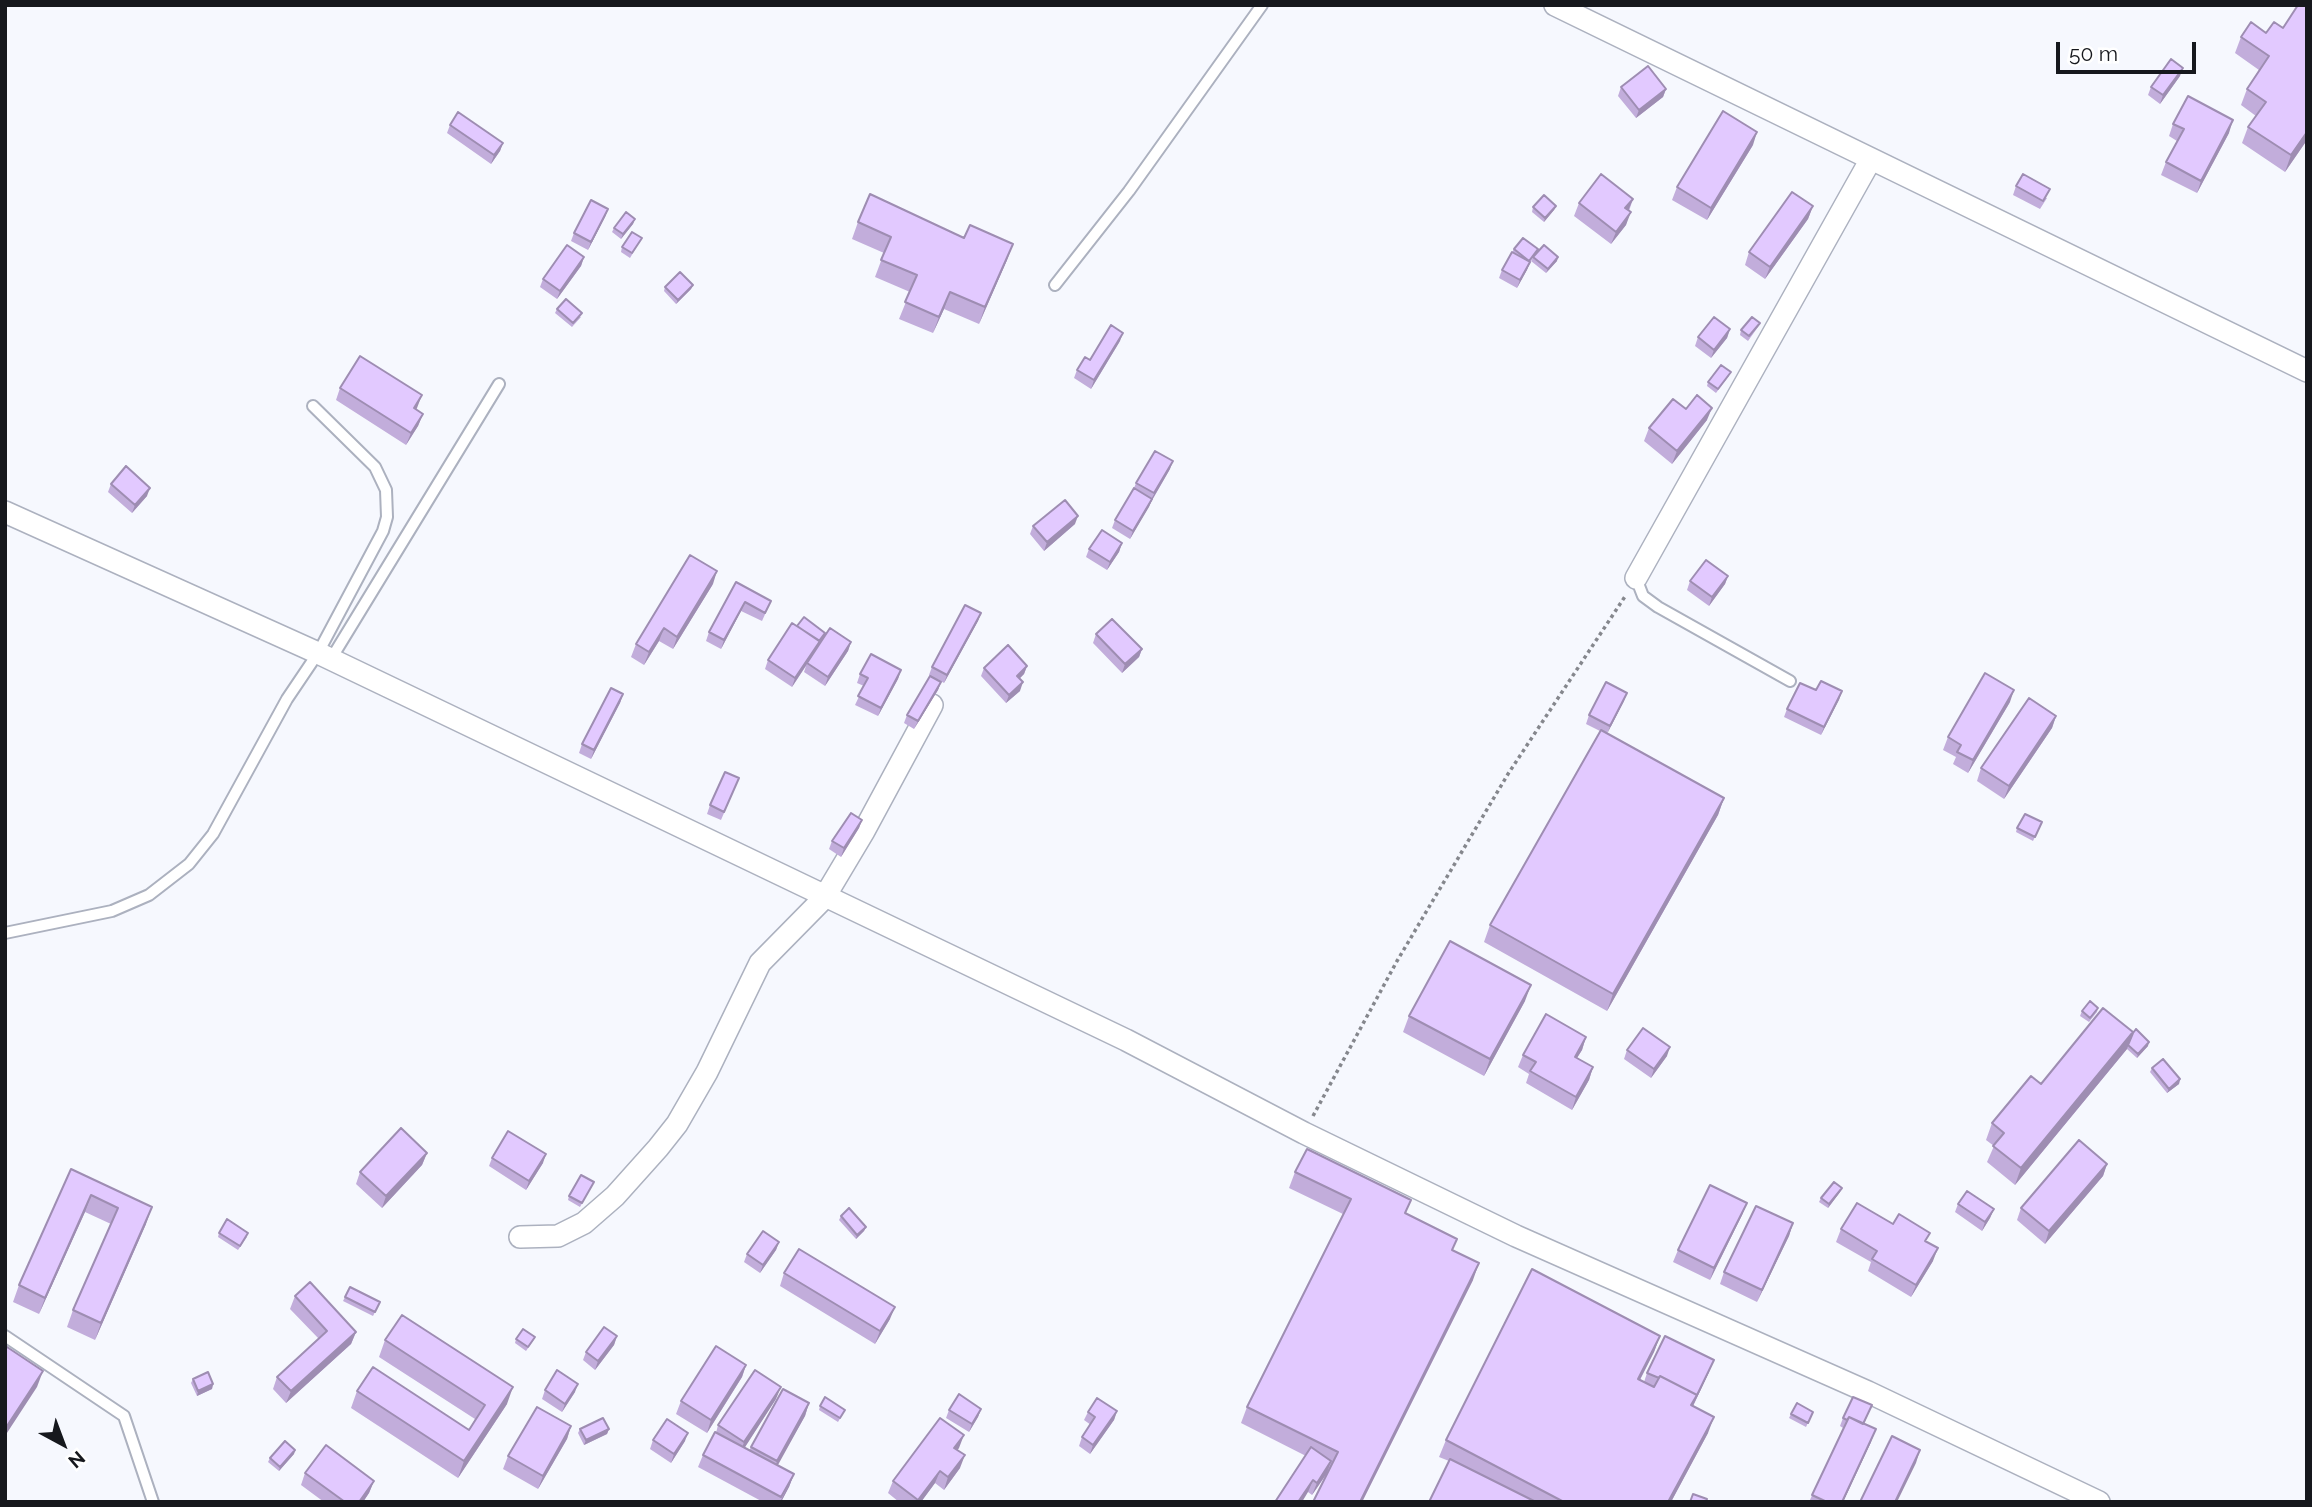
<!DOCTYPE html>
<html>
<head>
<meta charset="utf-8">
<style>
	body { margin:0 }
	#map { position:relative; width:2312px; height:1507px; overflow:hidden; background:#f6f8fe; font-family:Raleway,sans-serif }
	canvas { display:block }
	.frame { position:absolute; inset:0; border:7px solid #16181d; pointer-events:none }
	.north { position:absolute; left:28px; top:1409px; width:70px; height:70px; -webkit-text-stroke:5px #fff; paint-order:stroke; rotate:139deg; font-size:19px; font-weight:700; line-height:28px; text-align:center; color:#16181d }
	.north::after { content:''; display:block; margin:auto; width:24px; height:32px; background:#16181d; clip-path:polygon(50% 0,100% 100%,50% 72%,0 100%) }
	.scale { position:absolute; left:2056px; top:42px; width:140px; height:32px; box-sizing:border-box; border:4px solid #16181d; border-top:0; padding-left:9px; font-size:21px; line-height:24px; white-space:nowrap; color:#16181d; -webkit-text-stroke:5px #fff; paint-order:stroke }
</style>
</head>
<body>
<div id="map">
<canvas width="2312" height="1507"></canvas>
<div class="frame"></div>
<div class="north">N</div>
<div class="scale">50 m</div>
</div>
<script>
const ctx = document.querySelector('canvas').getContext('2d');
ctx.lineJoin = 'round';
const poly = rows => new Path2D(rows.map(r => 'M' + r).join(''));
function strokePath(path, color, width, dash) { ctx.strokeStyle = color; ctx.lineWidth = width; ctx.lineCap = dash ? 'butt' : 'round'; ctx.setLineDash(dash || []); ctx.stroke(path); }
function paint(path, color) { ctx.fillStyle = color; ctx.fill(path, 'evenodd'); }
const path = poly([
	[1313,1116,1397,961,1508,774,1626,595]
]);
const lane = poly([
	[1055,285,1129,191,1262,5],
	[1636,578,1643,596,1658,607,1790,681],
	[331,659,499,384],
	[5,933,112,911,149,895,189,864,213,834,287,699,318,653,383,531,387,517,386,490,375,467,313,406],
	[5,1336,124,1416,153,1502]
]);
const street = poly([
	[1555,5,2307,371],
	[5,512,318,653,1126,1040,1304,1133,1516,1236,1868,1392,2099,1502],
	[1636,578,1871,159],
	[520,1237,558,1236,584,1223,615,1196,658,1148,677,1124,707,1072,760,963,824,898,864,831,932,705]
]);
const wall = poly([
	[2266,33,2307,140,2285,172,2242,143,2248,127,2256,116,2241,105,2247,89,2259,70,2235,53,2241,37],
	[2180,76,2160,104,2148,95,2151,87],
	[1621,87,1666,89,1663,97,1636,118,1618,96],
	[2173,124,2229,133,2197,193,2161,175,2166,162,2177,141,2169,136],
	[450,125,503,143,500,151,491,164,447,133],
	[1753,145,1707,220,1672,200,1677,187],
	[2016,186,2047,198,2040,209,2013,195],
	[1633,199,1629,211,1626,225,1611,244,1574,216,1579,203],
	[1556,206,1554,210,1544,222,1532,212,1533,207],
	[1813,206,1808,219,1765,279,1745,265,1749,252],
	[608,209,605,217,588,250,571,241,574,233],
	[635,219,633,224,621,239,612,232,614,228],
	[858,222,1007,260,979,324,944,309,933,333,899,319,910,292,875,277,884,253,852,239],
	[642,238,630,258,621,252,622,247],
	[1514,249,1538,249,1536,253,1557,261,1546,273,1531,261,1533,258,1517,288,1499,278,1502,270],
	[584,257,581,266,557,299,540,287,543,279],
	[693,285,691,289,676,304,664,291,665,287],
	[557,309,581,317,572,327,555,313],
	[1760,323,1758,327,1748,341,1740,335,1741,330],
	[1730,329,1727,338,1711,358,1695,346,1698,337],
	[1120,341,1091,389,1074,378,1077,370,1090,360],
	[1729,376,1716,393,1707,386,1708,382],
	[340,388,417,408,416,409,423,414,418,426,406,445,336,400],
	[1686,409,1707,420,1672,464,1644,441,1649,428],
	[1170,469,1130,539,1112,528,1115,520,1134,488,1136,483],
	[111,484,147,496,132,513,108,492],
	[1075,524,1044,551,1030,534,1033,526],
	[1122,543,1119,552,1107,570,1086,557,1089,549],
	[1728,576,1725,584,1709,606,1687,590,1690,581],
	[736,582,771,601,762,621,741,611,721,649,706,641,709,632],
	[713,584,673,649,659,641,644,665,631,657,636,644],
	[981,613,978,621,944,683,937,679,941,682,938,690,914,729,904,723,907,715,930,676,929,675,932,667],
	[797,626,824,637,817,647,851,642,848,651,825,686,804,672,806,666,792,687,765,669,768,660],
	[1096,634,1142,649,1139,657,1122,673,1093,643],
	[1027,666,1024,674,1019,679,1020,691,1006,703,981,676,984,668],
	[901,670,898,679,878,716,855,705,864,686,857,683,860,674],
	[1842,691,1821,735,1784,717,1787,709],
	[623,694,620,703,591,759,579,753,582,744],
	[1624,701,1607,733,1724,798,1718,815,1607,1011,1484,942,1490,925,1600,731,1586,724,1589,715],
	[2010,702,1968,773,1953,764,1956,757,1943,750,1948,737],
	[2056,716,2052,728,2004,799,1977,781,1981,768],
	[739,778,721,820,707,814,710,805],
	[862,820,859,828,841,857,829,849,832,841],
	[2042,822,2033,841,2016,832,2017,828],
	[1525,1001,1484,1076,1403,1032,1409,1016],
	[2098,1008,2097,1012,2089,1022,2080,1016,2082,1011],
	[2103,1008,2148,1046,2137,1058,2127,1049,2015,1185,1987,1162,1994,1146,1986,1140,1992,1123,2041,1084],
	[1586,1037,1582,1050,1577,1058,1593,1067,1589,1080,1572,1110,1526,1083,1529,1074,1518,1067,1523,1055],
	[1627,1050,1667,1056,1651,1078,1624,1059],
	[2152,1068,2180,1079,2179,1084,2167,1093,2150,1072],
	[427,1153,422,1165,382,1208,356,1184,360,1172],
	[492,1158,543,1163,526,1190,489,1166],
	[2107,1164,2103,1176,2045,1244,2017,1220,2021,1208],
	[71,1169,146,1224,95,1340,67,1327,73,1310,111,1224,85,1212,39,1314,13,1302,19,1285],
	[1295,1172,1406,1214,1453,1250,1473,1280,1362,1502,1313,1502,1326,1475,1312,1495,1308,1492,1306,1456,1241,1423,1247,1407,1343,1214,1289,1188],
	[594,1182,580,1207,568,1200,569,1196],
	[1840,1192,1828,1208,1819,1202,1821,1198],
	[1747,1203,1742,1215,1710,1280,1673,1262,1678,1250],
	[1958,1204,1994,1209,1990,1218,1982,1231,1955,1212],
	[841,1216,866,1227,864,1231,856,1239,839,1220],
	[1793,1223,1789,1236,1757,1302,1720,1284,1724,1272],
	[1893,1224,1926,1242,1933,1261,1911,1297,1868,1271,1871,1262,1836,1242,1841,1229],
	[219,1233,247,1237,238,1250,218,1237],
	[779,1242,776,1250,760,1273,744,1262,747,1254],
	[784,1273,890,1319,875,1344,780,1286],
	[295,1296,356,1332,351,1344,286,1403,273,1389,277,1377,319,1339,290,1309],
	[345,1297,380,1302,373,1316,343,1301],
	[617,1336,614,1345,595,1370,583,1360,586,1352],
	[1660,1336,1654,1352,1640,1380,1644,1382,1647,1373,1709,1372,1693,1406,1708,1433,1671,1502,1429,1502,1449,1461,1439,1457,1446,1440],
	[535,1337,533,1341,526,1351,515,1343,516,1339],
	[385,1340,507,1404,458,1478,351,1408,357,1391,469,1430,475,1419,379,1357],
	[746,1365,742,1377,707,1433,676,1414,681,1401],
	[193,1379,213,1384,212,1389,197,1396,191,1383],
	[545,1390,575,1392,562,1412,542,1399],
	[776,1399,744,1448,749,1451,751,1447,809,1403,805,1416,777,1465,794,1474,789,1487,781,1502,763,1502,698,1467,703,1455,716,1433,718,1425],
	[1872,1405,1864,1424,1871,1442,1843,1502,1809,1502,1843,1428,1840,1426,1843,1418],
	[820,1406,845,1410,838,1422,819,1410],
	[981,1409,978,1417,969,1432,946,1418,949,1410],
	[1117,1411,1114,1420,1090,1454,1079,1446,1082,1437,1091,1425,1084,1420,1088,1412],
	[1813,1412,1806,1427,1789,1418,1791,1414],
	[571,1426,567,1439,538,1489,503,1469,508,1456],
	[580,1429,609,1429,607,1434,584,1445,578,1433],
	[653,1440,685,1441,671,1463,650,1449],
	[959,1448,957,1450,960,1468,944,1490,935,1483,921,1502,899,1502,888,1493,893,1481],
	[295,1450,294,1454,279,1471,268,1462,270,1458],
	[305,1473,374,1481,369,1493,363,1502,324,1502,301,1485]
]);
const shadedWall = poly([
	[2183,68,2180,76,2160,104,2163,95],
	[1666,89,1663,97,1636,118,1639,110],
	[2233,120,2229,133,2197,193,2201,181],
	[1757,132,1753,145,1707,220,1711,208],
	[2307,132,2307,140,2285,172,2291,155],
	[503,143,500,151,491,164,494,155],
	[1633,199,1628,211,1625,208],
	[1556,206,1554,210,1544,222,1545,218],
	[1813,206,1808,219,1765,279,1770,267],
	[608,209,605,217,588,250,591,242],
	[1631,212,1626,225,1611,244,1616,232],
	[635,219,633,224,621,239,623,234],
	[1013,244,1007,260,979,324,985,307],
	[584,257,581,266,557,299,560,291],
	[1558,257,1557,261,1546,273,1548,269],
	[1530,262,1527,270,1517,288,1520,280],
	[693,285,691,289,676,304,678,300],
	[950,292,944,309,933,333,939,317],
	[1730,329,1727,338,1711,358,1714,350],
	[1123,333,1120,341,1091,389,1094,380],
	[422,395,417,408,409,420,414,408],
	[1712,408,1707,420,1672,464,1677,451],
	[423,414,418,426,406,445,411,433],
	[1173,461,1170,469,1152,500,1149,507,1130,539,1133,531],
	[150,488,147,496,132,513,135,505],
	[1078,516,1075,524,1044,551,1047,542],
	[1122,543,1119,552,1107,570,1110,562],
	[717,571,713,584,673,649,677,637],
	[1728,576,1725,584,1709,606,1712,597],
	[745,602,741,611,721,649,724,640],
	[981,613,978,621,944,683,947,675],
	[664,628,659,641,644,665,649,652],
	[825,633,816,650,792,687,795,678],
	[851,642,848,651,825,686,828,677],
	[1142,649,1139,657,1122,673,1125,664],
	[1027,666,1024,674,1014,684,1017,676],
	[901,670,898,679,878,716,881,708],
	[941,682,938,690,914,729,918,721],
	[1023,682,1020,691,1006,703,1009,695],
	[2014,690,2010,702,1968,773,1973,760],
	[1842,691,1839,700,1821,735,1824,727],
	[1627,693,1624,701,1607,734,1610,726],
	[623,694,620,703,591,759,594,750],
	[2056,716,2052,728,2004,799,2009,786],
	[1724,798,1718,815,1607,1011,1613,994],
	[862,820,859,828,841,857,844,848],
	[1531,985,1525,1001,1484,1076,1490,1059],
	[2133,1032,2127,1049,2015,1185,2021,1168],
	[1586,1037,1582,1050,1570,1069,1575,1057],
	[2149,1042,2148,1046,2137,1058,2138,1054],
	[1670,1047,1667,1056,1651,1078,1654,1069],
	[1593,1067,1589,1080,1572,1110,1576,1097],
	[2180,1079,2179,1084,2167,1093,2169,1089],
	[427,1153,422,1165,382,1208,386,1196],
	[546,1154,543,1163,526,1190,529,1181],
	[2107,1164,2103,1176,2045,1244,2049,1231],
	[1842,1188,1840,1192,1828,1208,1829,1204],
	[91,1195,85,1212,39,1314,45,1298],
	[1747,1203,1742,1215,1710,1280,1714,1268],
	[152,1207,146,1224,95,1340,101,1323],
	[1994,1209,1990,1218,1982,1231,1985,1222],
	[1793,1223,1789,1236,1757,1302,1762,1290],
	[866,1227,864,1231,856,1239,857,1235],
	[779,1242,776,1250,760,1273,763,1265],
	[1938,1248,1933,1261,1911,1297,1916,1285],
	[1479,1263,1473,1280,1362,1502,1360,1502],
	[895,1307,890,1319,875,1344,880,1331],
	[356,1332,351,1344,286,1403,291,1391],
	[617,1336,614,1345,595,1370,598,1361],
	[1660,1336,1654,1352,1632,1395,1638,1379],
	[1714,1360,1709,1372,1693,1406,1691,1405],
	[746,1365,742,1377,707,1433,711,1420],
	[43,1371,37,1387,5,1436,5,1429],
	[213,1384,212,1389,197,1396,198,1391],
	[578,1384,575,1392,562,1412,565,1404],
	[513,1387,507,1404,458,1478,464,1461],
	[781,1387,776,1399,740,1455,744,1442],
	[809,1403,805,1416,773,1474,777,1461],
	[981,1409,978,1417,969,1432,972,1424],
	[1117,1411,1114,1420,1090,1454,1093,1445],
	[1714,1417,1708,1433,1671,1502,1668,1502],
	[571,1426,567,1439,538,1489,543,1476],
	[609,1429,607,1434,584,1445,586,1440],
	[1876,1429,1871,1442,1843,1502,1842,1502],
	[688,1433,685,1441,671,1463,674,1454],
	[964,1435,959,1448,950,1460,954,1448],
	[295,1450,294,1454,279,1471,280,1467],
	[1920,1450,1916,1463,1897,1502,1895,1502],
	[965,1455,960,1468,944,1490,948,1477],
	[1331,1461,1327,1473,1312,1495,1317,1483],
	[940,1471,935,1483,921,1502,917,1502],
	[794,1474,789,1487,781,1502,780,1502],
	[1313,1480,1308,1492,1302,1502,1298,1502],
	[374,1481,369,1493,363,1502,359,1502]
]);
const building = poly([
	[2298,5,2307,5,2307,132,2291,155,2248,127,2266,102,2247,89,2269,56,2241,37,2251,22,2266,33,2274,22,2283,28,2298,5],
	[2171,59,2183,68,2163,95,2151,87,2171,59],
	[1648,66,1666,89,1639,110,1621,87,1648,66],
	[2188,96,2233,120,2201,181,2166,162,2184,129,2173,124,2188,96],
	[1723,111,1757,132,1711,208,1677,187,1723,111],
	[458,112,503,143,494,155,450,125,458,112],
	[1601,174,1633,199,1625,208,1631,212,1616,232,1579,203,1601,174],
	[2023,174,2050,189,2043,201,2016,186,2023,174],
	[1792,192,1813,206,1770,267,1749,252,1792,192],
	[870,194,964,238,970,225,1013,244,985,307,950,292,939,317,905,302,917,275,881,260,891,237,858,222,870,194],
	[1544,195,1556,206,1545,218,1533,207,1544,195],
	[591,200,608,209,591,242,574,233,591,200],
	[626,212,635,219,623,234,614,228,626,212],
	[632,232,642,238,632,253,622,247,632,232],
	[1523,238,1538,249,1529,261,1514,249,1523,238],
	[567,245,584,257,560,291,543,279,567,245],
	[1544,245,1558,257,1548,269,1533,257,1544,245],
	[1512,252,1530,262,1520,280,1502,270,1512,252],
	[680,272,693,285,678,300,665,287,680,272],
	[566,299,582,313,573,323,557,309,566,299],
	[1714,317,1730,329,1714,350,1698,337,1714,317],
	[1752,317,1760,323,1749,336,1741,330,1752,317],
	[1111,325,1123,333,1094,380,1077,370,1085,357,1090,360,1111,325],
	[360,356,422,395,414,408,423,414,411,433,340,388,360,356],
	[1721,365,1731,372,1718,389,1708,382,1721,365],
	[1697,395,1712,408,1677,451,1649,428,1673,399,1686,409,1697,395],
	[1155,451,1173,461,1154,493,1136,483,1155,451],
	[126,466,150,488,135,505,111,484,126,466],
	[1134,488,1152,499,1133,531,1115,520,1134,488],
	[1065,500,1078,516,1047,542,1033,526,1065,500],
	[1102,530,1122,543,1110,562,1089,549,1102,530],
	[690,555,717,571,677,637,664,628,649,652,636,644,690,555],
	[1706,560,1728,576,1712,597,1690,581,1706,560],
	[736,582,771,601,765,613,745,602,724,640,709,632,736,582],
	[965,605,981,613,947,675,932,667,965,605],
	[804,617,825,633,819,641,797,626,804,617],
	[1112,619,1142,649,1125,664,1096,634,1112,619],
	[792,623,820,641,795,678,768,660,792,623],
	[830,628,851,642,828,677,807,663,830,628],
	[1008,645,1027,666,1017,676,1023,682,1009,695,984,668,1008,645],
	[871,654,901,670,881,708,858,696,868,678,860,674,871,654],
	[1985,673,2014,690,1973,760,1957,752,1961,745,1948,737,1985,673],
	[930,676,941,682,918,721,907,715,930,676],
	[1821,681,1842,691,1824,727,1787,709,1800,683,1816,690,1821,681],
	[1606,682,1627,693,1610,726,1589,715,1606,682],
	[611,688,623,694,594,750,582,744,611,688],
	[2029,698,2056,716,2009,786,1981,768,2029,698],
	[1601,730,1724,798,1613,994,1490,925,1601,730],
	[725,772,739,778,724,812,710,805,725,772],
	[851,813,862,820,844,848,832,841,851,813],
	[2025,814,2042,822,2035,837,2017,828,2025,814],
	[1450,941,1531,985,1490,1059,1409,1016,1450,941],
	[2090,1001,2098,1008,2090,1018,2082,1011,2090,1001],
	[2103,1008,2133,1032,2021,1168,1993,1146,2004,1133,1992,1123,2031,1076,2041,1084,2103,1008],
	[1546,1014,1586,1037,1575,1057,1593,1067,1576,1097,1530,1071,1536,1062,1523,1055,1546,1014],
	[1643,1028,1670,1047,1654,1069,1627,1050,1643,1028],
	[2136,1029,2149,1042,2138,1054,2128,1045,2133,1033,2136,1029],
	[2163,1059,2180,1079,2169,1089,2152,1068,2163,1059],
	[401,1128,427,1153,386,1196,360,1172,401,1128],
	[508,1131,546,1154,529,1181,492,1158,508,1131],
	[2079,1140,2107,1164,2049,1231,2021,1208,2079,1140],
	[1307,1149,1411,1200,1405,1213,1457,1239,1452,1250,1479,1263,1360,1502,1313,1502,1338,1452,1247,1407,1351,1199,1295,1172,1307,1149],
	[71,1169,152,1207,101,1323,73,1310,118,1208,91,1195,45,1298,19,1285,71,1169],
	[581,1175,594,1182,582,1203,569,1196,581,1175],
	[1834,1182,1842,1188,1829,1204,1821,1198,1834,1182],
	[1710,1185,1747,1203,1714,1268,1678,1250,1710,1185],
	[1967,1191,1994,1209,1985,1222,1958,1204,1967,1191],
	[1857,1203,1893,1224,1899,1214,1930,1233,1925,1241,1938,1248,1916,1285,1872,1259,1877,1251,1841,1229,1857,1203],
	[1756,1206,1793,1223,1762,1290,1724,1272,1756,1206],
	[849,1208,866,1227,857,1235,841,1216,849,1208],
	[227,1219,248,1233,240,1246,219,1233,227,1219],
	[763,1231,779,1242,763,1265,747,1254,763,1231],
	[799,1249,895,1307,880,1331,784,1273,799,1249],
	[1532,1269,1660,1336,1638,1379,1654,1387,1660,1376,1697,1395,1691,1405,1714,1417,1668,1502,1564,1502,1446,1440,1532,1269],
	[310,1282,356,1332,291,1391,277,1377,327,1331,295,1296,310,1282],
	[350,1287,380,1302,375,1312,345,1297,350,1287],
	[402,1315,513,1387,464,1461,357,1391,373,1367,469,1430,485,1405,385,1340,402,1315],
	[604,1327,617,1336,598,1361,586,1352,604,1327],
	[523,1329,535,1337,528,1347,516,1339,523,1329],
	[1665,1336,1714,1360,1697,1395,1660,1376,1659,1378,1647,1373,1665,1336],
	[716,1346,746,1365,711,1420,681,1401,716,1346],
	[7,1347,43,1371,5,1429,5,1349,7,1347],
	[557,1370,578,1384,565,1404,545,1390,557,1370],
	[755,1370,781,1387,744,1442,718,1425,755,1370],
	[208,1372,213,1384,198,1391,193,1379,208,1372],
	[783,1389,809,1403,777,1461,751,1447,783,1389],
	[959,1394,981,1409,972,1424,949,1410,959,1394],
	[825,1397,845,1410,840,1418,820,1406,825,1397],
	[1853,1397,1872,1405,1863,1424,1849,1417,1847,1420,1843,1418,1853,1397],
	[1097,1398,1117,1411,1093,1445,1082,1437,1095,1417,1088,1412,1097,1398],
	[1797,1403,1813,1412,1808,1423,1791,1414,1797,1403],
	[537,1407,571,1426,543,1476,508,1456,537,1407],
	[1849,1417,1876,1429,1842,1502,1827,1502,1812,1495,1849,1417],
	[603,1418,609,1429,586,1440,580,1429,603,1418],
	[940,1418,964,1435,954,1448,965,1455,948,1477,940,1471,918,1500,893,1481,940,1418],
	[667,1419,688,1433,674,1454,653,1440,667,1419],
	[715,1432,794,1474,781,1497,703,1455,715,1432],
	[1892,1436,1920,1450,1895,1502,1860,1502,1892,1436],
	[285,1441,295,1450,280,1467,270,1458,285,1441],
	[326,1445,374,1481,359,1502,345,1502,305,1473,326,1445],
	[1311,1447,1331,1461,1317,1483,1313,1480,1298,1502,1275,1502,1311,1447],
	[1450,1459,1536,1502,1429,1502,1450,1459],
	[1693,1494,1707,1499,1706,1502,1690,1502,1693,1494]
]);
strokePath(lane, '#acb1bf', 14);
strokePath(street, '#acb1bf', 24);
strokePath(path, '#85878d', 3.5, [3.5, 3.5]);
strokePath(lane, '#fff', 10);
strokePath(street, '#fff', 21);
paint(wall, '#c2addb');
paint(shadedWall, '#9e8db2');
paint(building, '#e2c9ff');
strokePath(building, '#9e8db2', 2);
</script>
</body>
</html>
